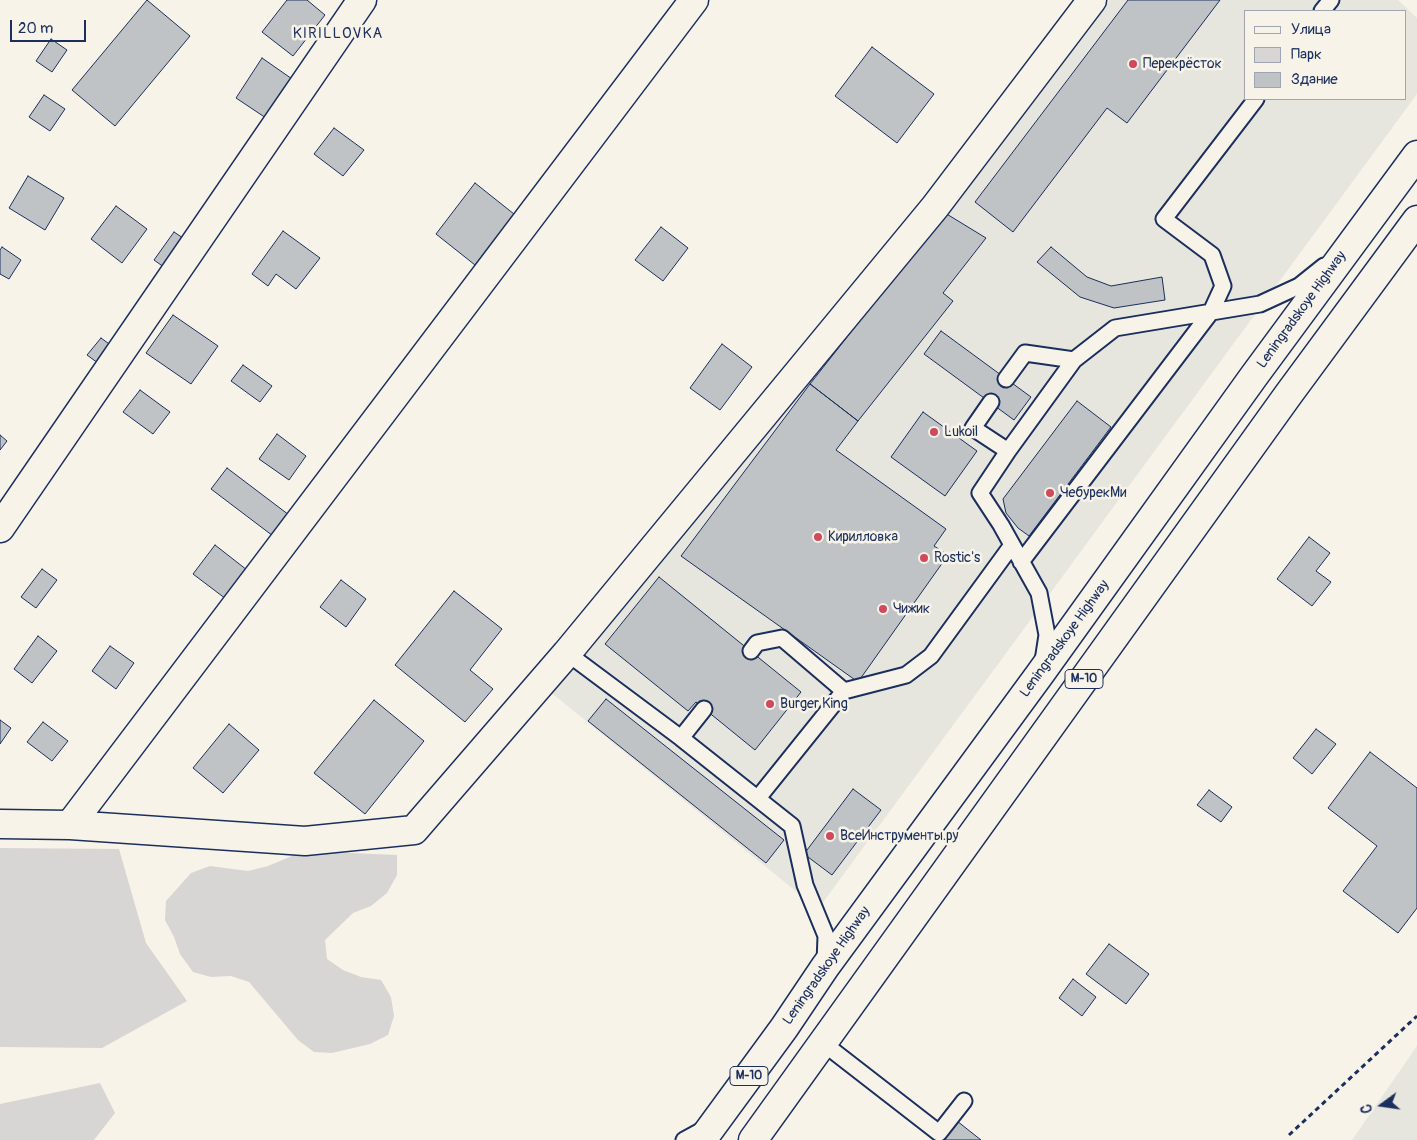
<!DOCTYPE html>
<html>
<head>
<meta charset="utf-8">
<style>
	body { margin:0 }
	#map { position:relative; width:1417px; height:1140px; overflow:hidden; background:#f7f3e8; font-family:Pangolin,sans-serif }
	canvas { display:block }
	.legend { position:absolute; left:1244px; top:10px; width:162px; height:90px; box-sizing:border-box; background:#f7f3e8; border:1px solid #9fa5b1; margin:0; padding:6px 9px; list-style:none; font-size:15px; color:#1b2f5e }
	.legend li { display:flex; align-items:center; gap:10px; height:25px }
	.legend b { width:25px; border:1px solid #9fa5b1 }
	.north { position:absolute; left:1357px; top:1080px; width:50px; height:50px; -webkit-text-stroke:4px #f7f3e8; paint-order:stroke; rotate:256deg; font-size:14px; font-weight:700; line-height:20px; text-align:center; color:#1b2f5e }
	.north::after { content:''; display:block; margin:auto; width:18px; height:22px; background:#1b2f5e; clip-path:polygon(50% 0,100% 100%,50% 72%,0 100%) }
	.scale { position:absolute; left:10px; top:20px; width:76px; height:22px; box-sizing:border-box; border:2px solid #1b2f5e; border-top:0; padding-left:6px; font-size:15px; line-height:18px; white-space:nowrap; color:#1b2f5e; -webkit-text-stroke:4px #f7f3e8; paint-order:stroke }
</style>
</head>
<body>
<div id="map">
<canvas width="1417" height="1140"></canvas>
<ul class="legend">
<li><b style="height:6px;background:#f7f3e8"></b>Улица</li>
<li><b style="height:14px;background:#d7d6d4"></b>Парк</li>
<li><b style="height:14px;background:#c0c3c5"></b>Здание</li>
</ul>
<div class="north">С</div>
<div class="scale">20 m</div>
</div>
<script>
const ctx = document.querySelector('canvas').getContext('2d');
ctx.lineJoin = 'round';
function paint(path, color) { ctx.fillStyle = color; ctx.fill(path, 'evenodd'); }
const poly = rows => new Path2D(rows.map(r => 'M' + r).join(''));
function strokePath(path, color, width, dash) { ctx.strokeStyle = color; ctx.lineWidth = width; ctx.lineCap = dash ? 'butt' : 'round'; ctx.setLineDash(dash || []); ctx.stroke(path); }
function drawText(font, color, halo, rows, align = 'center') {
  ctx.font = font + ' Pangolin,sans-serif'; ctx.lineWidth = 5; ctx.setLineDash([]); ctx.textBaseline = 'middle'; ctx.strokeStyle = halo; ctx.fillStyle = color; for (const [text, x, y, turn = 0] of rows) {
    ctx.save(); ctx.translate(x, y); ctx.rotate((+turn || 0) * Math.PI / 180); ctx.textAlign = isNaN(turn) ? turn : align; if (halo) ctx.strokeText(text, 0, 0); ctx.fillText(text, 0, 0); ctx.restore();
  }
}
const built = poly([
	[1110,0,1398,0,1417,18,1417,94,818,909,549,691,942,212],
	[1246,11,1406,11,1406,99,1246,99],
	[1417,1046,1417,1140,1352,1140]
]);
const green = poly([
	[0,848,119,849,146,943,187,1001,102,1048,0,1047],
	[304,851,397,855,397,875,387,893,371,906,353,913,325,940,327,959,343,970,361,977,381,980,391,997,394,1016,388,1035,370,1044,332,1053,314,1052,298,1040,249,982,231,976,211,977,193,972,180,954,174,937,165,920,166,901,191,873,210,866,248,871,268,866],
	[100,1083,115,1113,94,1140,0,1140,0,1104]
]);
const building = poly([
	[147,0,190,36,115,126,72,90,147,0],
	[287,0,307,0,325,15,293,56,262,32,287,0],
	[1128,0,1220,0,1127,123,1107,108,1013,232,975,202,1128,0],
	[51,39,67,50,52,72,36,61,51,39],
	[872,47,934,94,897,143,835,96,872,47],
	[262,58,295,81,269,120,236,98,262,58],
	[44,95,65,109,50,131,29,117,44,95],
	[334,128,364,150,343,176,314,154,334,128],
	[28,176,64,198,45,230,9,208,28,176],
	[475,183,514,214,475,265,436,234,475,183],
	[116,206,147,229,122,263,91,239,116,206],
	[945,213,986,238,943,293,953,301,858,421,810,384,945,213],
	[661,227,688,248,663,281,635,260,661,227],
	[283,231,320,258,296,289,276,274,268,286,252,274,283,231],
	[174,232,189,242,168,270,154,260,174,232],
	[2,247,21,260,9,279,0,274,0,250,2,247],
	[1051,247,1087,277,1111,286,1162,277,1165,300,1114,308,1080,297,1037,262,1051,247],
	[173,315,218,346,191,384,146,353,173,315],
	[941,331,1031,397,1014,420,924,354,941,331],
	[101,338,116,349,102,366,87,355,101,338],
	[722,344,752,367,720,410,690,388,722,344],
	[243,365,272,386,260,402,231,381,243,365],
	[810,384,858,421,836,450,946,529,934,546,948,555,858,682,681,556,810,384],
	[140,390,170,412,153,434,123,412,140,390],
	[1077,401,1111,427,1029,536,1018,528,1006,513,1003,499,1077,401],
	[923,412,977,451,945,496,891,457,923,412],
	[277,434,306,456,289,480,259,459,277,434],
	[0,435,7,441,0,450,0,435],
	[227,468,293,518,277,539,211,489,227,468],
	[1309,537,1330,553,1316,571,1331,582,1312,606,1277,579,1309,537],
	[215,545,247,570,226,599,193,574,215,545],
	[42,569,57,580,36,608,21,597,42,569],
	[659,577,801,692,755,750,696,702,688,711,605,644,659,577],
	[341,580,366,599,346,627,320,607,341,580],
	[454,591,502,629,470,670,493,689,465,722,395,665,454,591],
	[38,636,57,651,32,683,14,669,38,636],
	[110,646,134,663,116,689,92,671,110,646],
	[606,699,784,840,766,863,588,721,606,699],
	[374,700,424,741,365,814,314,773,374,700],
	[0,720,11,728,0,744,0,720],
	[43,722,68,741,52,761,27,742,43,722],
	[229,724,259,750,223,793,193,768,229,724],
	[1316,729,1336,744,1312,774,1293,758,1316,729],
	[1370,752,1417,788,1417,908,1398,933,1343,891,1377,846,1328,808,1370,752],
	[853,789,881,810,832,875,804,854,853,789],
	[1209,790,1232,807,1221,822,1197,805,1209,790],
	[1109,944,1149,974,1126,1004,1086,974,1109,944],
	[1073,979,1096,997,1082,1016,1059,998,1073,979],
	[957,1121,981,1140,941,1140,957,1121]
]);
const path = poly([
	[1289,1135,1417,1016]
]);
const lane = poly([
	[1322,11,1331,0],
	[1006,379,1025,353,1074,360],
	[991,402,973,428,1008,451],
	[1021,562,1211,312,1223,286,1212,255,1164,219,1256,99],
	[751,651,757,643,782,638,844,691],
	[567,653,681,738,792,826,805,885,826,936,825,963],
	[1043,661,1047,635,1039,593,1001,525,980,493,1008,451,1074,360,1115,328,1260,304,1299,286,1324,266],
	[681,738,704,709],
	[758,798,844,691,906,675,931,656,1012,545],
	[823,1043,939,1133,964,1101],
	[684,1140,706,1128]
]);
const street = poly([
	[0,528,362,0],
	[0,824,70,825,694,0],
	[70,825,305,841,414,830,567,653,935,207,1092,0]
]);
const highway = poly([
	[702,1140,784,1028,825,967,1040,674,1254,376,1417,155],
	[753,1140,1288,395,1417,220]
]);
const markers = [
	[1133,64,5,"#d1495b"],
	[934,432,5,"#d1495b"],
	[1050,493,5,"#d1495b"],
	[818,537,5,"#d1495b"],
	[924,558,5,"#d1495b"],
	[883,609,5,"#d1495b"],
	[770,704,5,"#d1495b"],
	[830,836,5,"#d1495b"]
];
const shields = [
	[1084,679,38],
	[749,1076,38]
];
const shieldNames = [
	["М-10",1084,679],
	["М-10",749,1076]
];
const poiNames = [
	["Перекрёсток",1143,64],
	["Lukoil",944,432],
	["ЧебурекМи",1060,493],
	["Кирилловка",828,537],
	["Rostiс's",934,558],
	["Чижик",893,609],
	["Burger King",780,704],
	["ВсеИнструменты.ру",840,836]
];
const streetNames = [
	["Leningradskoye Highway",1302,310,-54],
	["Leningradskoye Highway",1065,639,-54],
	["Leningradskoye Highway",827,966,-55]
];
const neighbourhoodNames = [
	["KIRILLOVKA",338,34]
];
paint(built, '#e6e5de');
paint(green, '#d7d6d4');
paint(building, '#c0c3c5');
strokePath(building, '#1b2f5e', 1);
strokePath(lane, '#1b2f5e', 19);
strokePath(street, '#1b2f5e', 31);
strokePath(highway, '#1b2f5e', 31);
strokePath(path, '#1b2f5e', 3, [5, 4]);
strokePath(lane, '#f7f3e8', 15);
strokePath(street, '#f7f3e8', 28);
strokePath(highway, '#f7f3e8', 28);
for (const [x, y, r, color] of markers) { const dot = new Path2D(); dot.arc(x, y, r, 0, 2 * Math.PI); ctx.fillStyle = color; ctx.fill(dot); strokePath(dot, '#f7f3e8', 2); }
for (const [x, y, w] of shields) { const box = new Path2D(); box.roundRect(x - w / 2, y - 9.5, w, 19, 4); ctx.fillStyle = '#f7f3e8'; ctx.fill(box); strokePath(box, '#1b2f5e', 1); }
drawText('bold 12px', '#1b2f5e', null, shieldNames);
drawText('14px', '#1b2f5e', '#f7f3e8', poiNames, 'left');
drawText('14px', '#1b2f5e', '#f7f3e8', streetNames);
ctx.letterSpacing = '1px';
drawText('15px', '#1b2f5e', '#f7f3e8', neighbourhoodNames);
ctx.letterSpacing = '0px';
</script>
</body>
</html>
